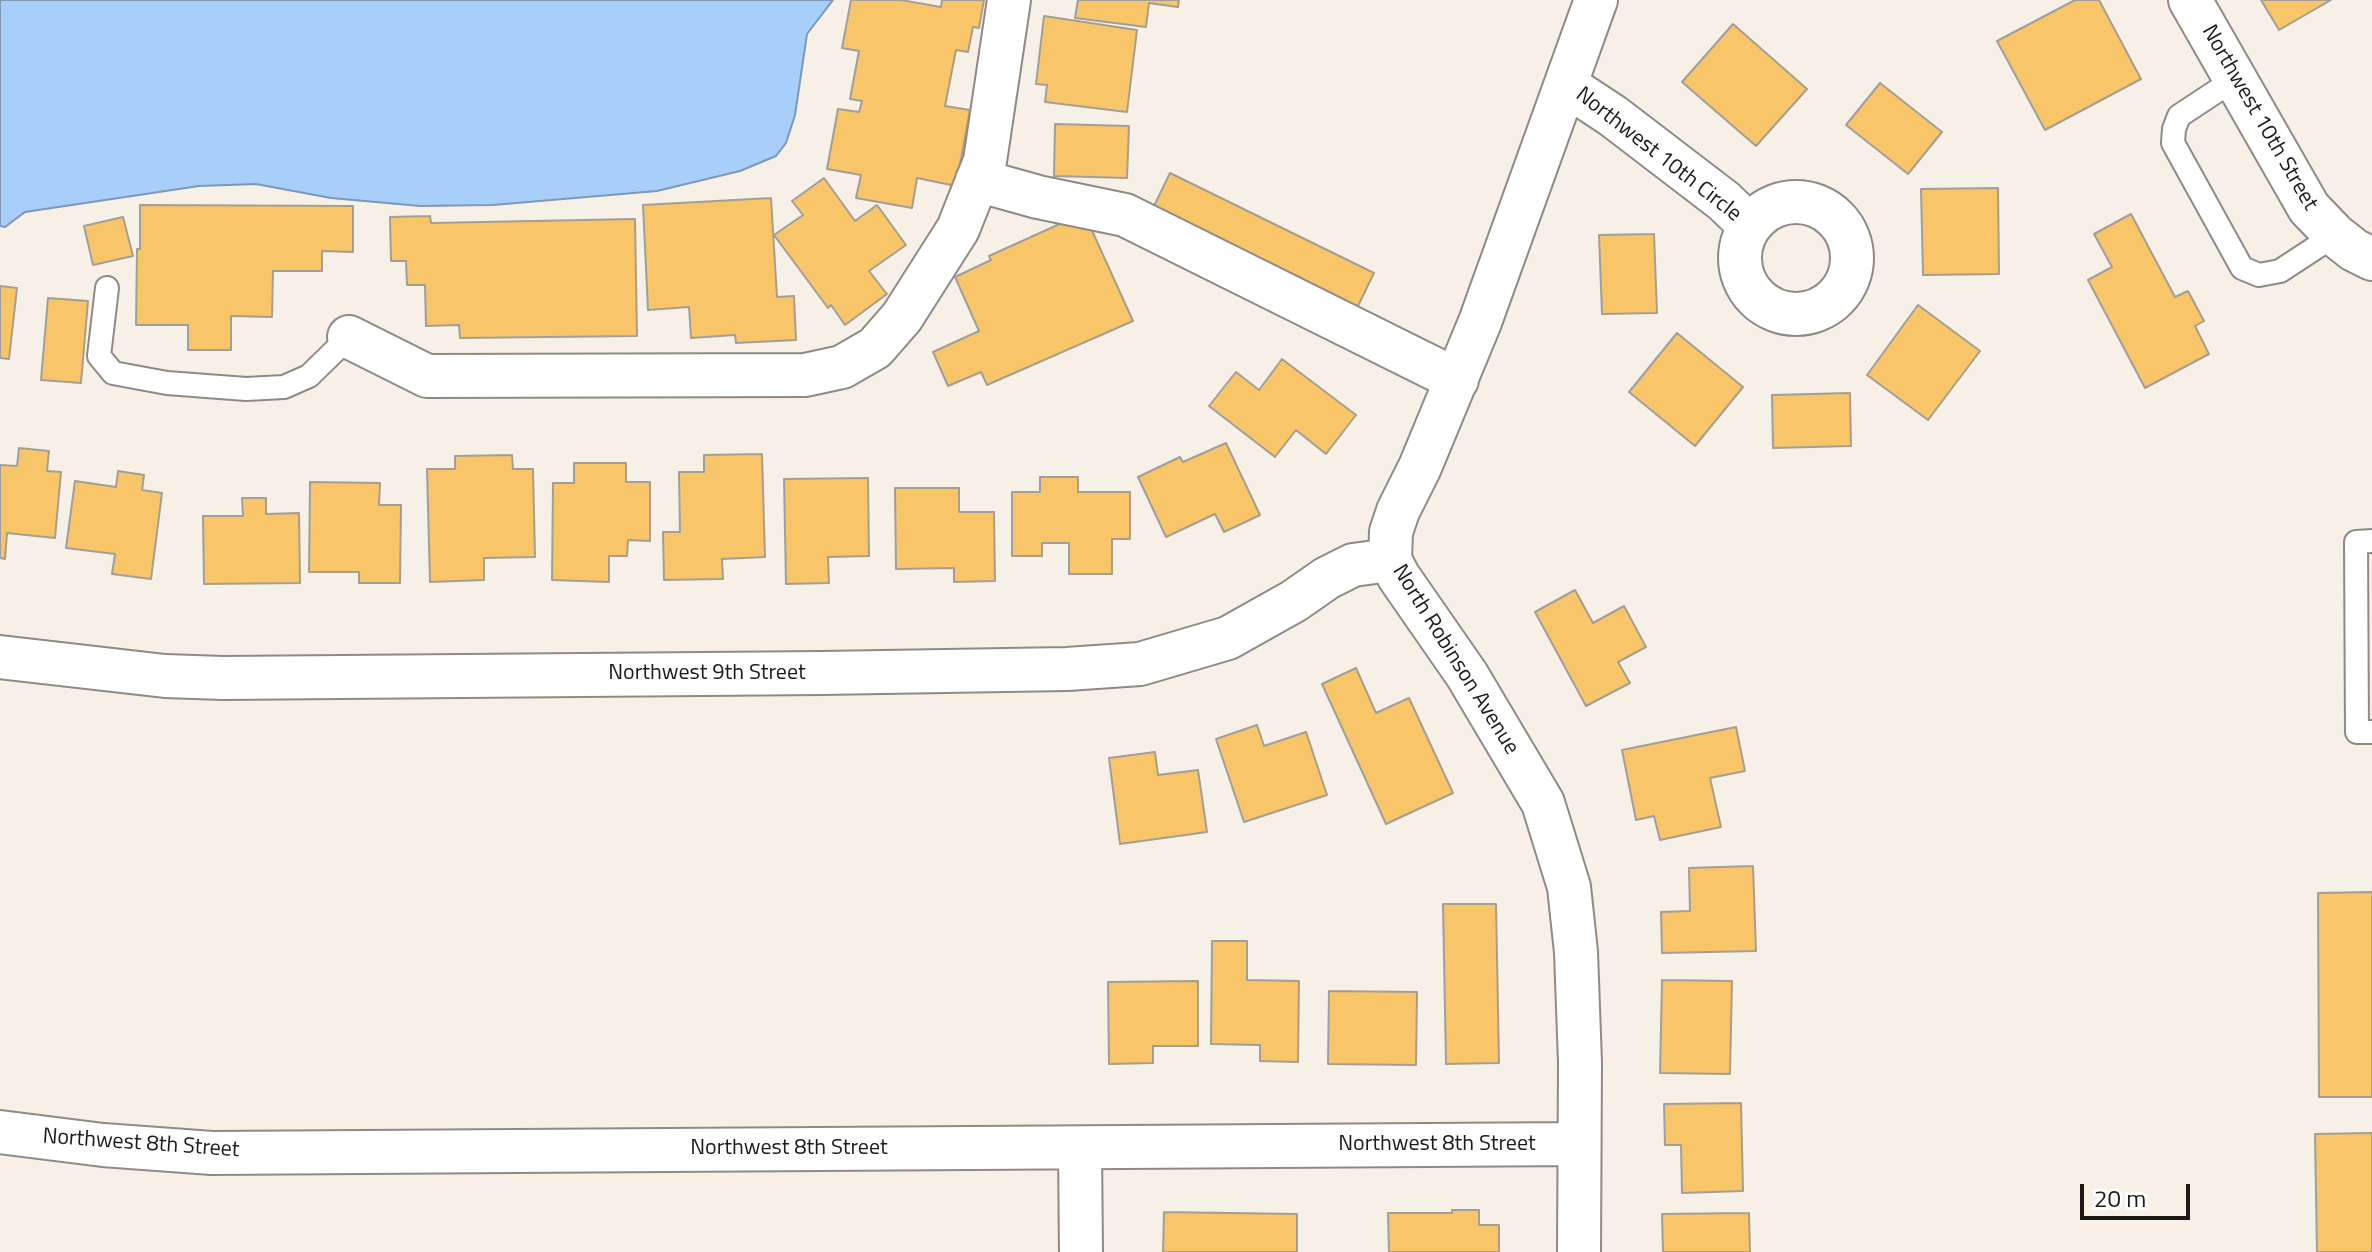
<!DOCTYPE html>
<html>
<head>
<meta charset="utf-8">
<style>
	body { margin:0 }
	#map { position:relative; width:2372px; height:1252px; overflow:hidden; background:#f6f0e7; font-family:"Titillium Web",sans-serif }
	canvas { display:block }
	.scale { position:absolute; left:2080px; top:1184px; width:110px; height:36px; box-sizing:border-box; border:4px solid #1c1a17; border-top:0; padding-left:10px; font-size:24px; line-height:28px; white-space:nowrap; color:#1c1a17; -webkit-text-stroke:6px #fefefe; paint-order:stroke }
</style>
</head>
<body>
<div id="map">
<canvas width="2372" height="1252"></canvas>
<div class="scale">20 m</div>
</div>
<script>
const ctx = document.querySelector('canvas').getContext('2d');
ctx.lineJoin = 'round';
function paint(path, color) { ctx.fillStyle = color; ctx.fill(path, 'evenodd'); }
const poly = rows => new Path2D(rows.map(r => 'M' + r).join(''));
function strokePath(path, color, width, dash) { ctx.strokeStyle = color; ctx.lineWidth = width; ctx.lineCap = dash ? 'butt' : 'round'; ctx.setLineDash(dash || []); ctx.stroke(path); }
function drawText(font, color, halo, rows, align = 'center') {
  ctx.font = font + ' "Titillium Web",sans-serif'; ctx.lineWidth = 6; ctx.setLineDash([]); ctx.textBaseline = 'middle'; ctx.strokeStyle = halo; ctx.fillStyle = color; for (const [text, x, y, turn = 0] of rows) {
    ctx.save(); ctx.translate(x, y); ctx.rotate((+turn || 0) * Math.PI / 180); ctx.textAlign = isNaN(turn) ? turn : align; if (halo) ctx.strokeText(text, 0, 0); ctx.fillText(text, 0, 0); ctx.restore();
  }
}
const water = poly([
	[0,0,833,0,807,34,795,115,786,143,776,156,740,171,657,191,493,205,420,206,331,198,256,184,199,186,25,212,5,227,0,226,0,0]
]);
const building = poly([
	[851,0,901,0,941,7,942,0,984,0,979,28,973,27,968,52,956,50,945,106,970,110,956,186,917,178,912,208,856,198,861,175,827,169,838,109,859,112,862,101,850,99,859,51,842,48,851,0],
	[1078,0,1179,0,1178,7,1149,3,1146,27,1075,18,1078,0],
	[2075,0,2099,0,2141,79,2045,130,1997,41,2075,0],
	[2261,0,2331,0,2279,30,2261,0],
	[1044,16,1137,30,1127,112,1045,102,1047,85,1036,84,1044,16],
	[1733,24,1807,89,1756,146,1682,82,1733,24],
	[1880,83,1942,132,1908,174,1846,125,1880,83],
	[1055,124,1129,126,1127,178,1054,176,1055,124],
	[1170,173,1374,273,1356,310,1154,206,1170,173],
	[824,178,855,221,877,205,906,245,869,271,887,294,845,325,831,305,828,308,774,235,803,215,792,201,824,178],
	[1998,188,1999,274,1923,275,1921,189,1998,188],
	[771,198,777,297,794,296,796,340,736,343,735,335,691,338,689,307,648,310,643,205,771,198],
	[140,205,353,206,353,252,322,251,322,271,273,271,272,317,231,316,231,350,188,350,188,325,136,325,137,249,140,249,140,205],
	[1084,213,1133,321,987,385,981,372,948,386,933,352,979,331,955,277,991,260,989,256,1084,213],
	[2131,214,2175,297,2188,291,2204,321,2195,326,2209,354,2145,388,2088,280,2112,267,2094,234,2131,214],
	[430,216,431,223,635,219,637,336,460,338,459,325,426,326,425,285,407,285,406,261,391,261,390,217,430,216],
	[123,217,133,256,93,265,84,226,123,217],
	[1654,234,1657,313,1602,314,1599,235,1654,234],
	[0,286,17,288,9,359,0,358,0,286],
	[48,298,88,301,81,383,41,380,48,298],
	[1918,305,1980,351,1928,420,1867,375,1918,305],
	[1677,333,1743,387,1695,446,1629,392,1677,333],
	[1282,359,1356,415,1326,454,1296,430,1275,457,1209,406,1236,372,1259,390,1282,359],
	[1850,393,1851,446,1773,448,1772,395,1850,393],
	[1226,443,1260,515,1224,532,1215,514,1166,537,1138,477,1180,457,1183,462,1226,443],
	[19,448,49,451,47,471,61,472,55,538,7,533,5,559,0,558,0,465,17,466,19,448],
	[762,454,765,557,722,559,723,579,664,580,663,532,680,532,679,472,704,472,704,455,762,454],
	[512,455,513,469,533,469,535,557,484,558,484,580,430,582,427,469,455,469,455,456,512,455],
	[574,463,626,463,626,482,650,482,650,541,628,540,627,556,609,556,609,582,552,580,553,483,574,483,574,463],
	[118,471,144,475,142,490,162,493,151,579,112,574,115,554,66,548,75,481,116,487,118,471],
	[1040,477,1078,477,1078,492,1130,492,1130,539,1112,539,1112,574,1069,574,1069,543,1042,543,1042,556,1012,556,1012,492,1040,492,1040,477],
	[868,478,869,556,828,557,829,583,786,584,784,479,868,478],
	[310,482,380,483,379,505,401,505,400,583,359,583,359,572,309,572,310,482],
	[895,488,959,488,959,512,994,512,995,581,954,582,954,568,896,569,895,488],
	[242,498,266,498,266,514,299,513,300,583,204,584,203,516,243,516,242,498],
	[1575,590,1593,623,1624,606,1646,647,1618,662,1630,683,1586,706,1535,612,1575,590],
	[1356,668,1376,713,1409,698,1453,793,1386,824,1322,684,1356,668],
	[1257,725,1264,746,1306,732,1327,795,1244,822,1216,739,1257,725],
	[1736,727,1745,771,1710,778,1721,827,1660,840,1654,816,1636,820,1622,750,1736,727],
	[1155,752,1158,775,1198,770,1207,832,1120,844,1109,758,1155,752],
	[1753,866,1756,951,1662,953,1661,912,1690,911,1689,868,1753,866],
	[2372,892,2372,1097,2319,1097,2318,893,2372,892],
	[1443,904,1496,904,1499,1063,1446,1064,1443,904],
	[1212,941,1247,941,1247,980,1299,981,1298,1062,1260,1061,1260,1045,1211,1044,1212,941],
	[1662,980,1732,981,1730,1074,1660,1073,1662,980],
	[1198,981,1198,1046,1153,1046,1153,1063,1109,1064,1108,982,1198,981],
	[1329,991,1417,992,1416,1065,1328,1064,1329,991],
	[1741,1103,1743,1191,1682,1193,1681,1145,1665,1145,1664,1104,1741,1103],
	[2372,1133,2372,1252,2317,1252,2315,1134,2372,1133],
	[1452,1210,1479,1210,1479,1225,1499,1225,1499,1252,1389,1252,1388,1213,1452,1213,1452,1210],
	[1164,1212,1297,1214,1297,1252,1163,1252,1164,1212],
	[1749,1213,1750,1252,1663,1252,1662,1214,1749,1213]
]);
const lane = poly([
	[2235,79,2179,116,2174,129,2173,143,2242,268,2259,275,2280,271,2335,235],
	[107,288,99,356,113,373,167,383,246,389,284,387,309,376,349,337],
	[2372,541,2356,542,2357,732,2372,732]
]);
const street = poly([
	[2190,0,2309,208,2335,235,2354,250,2372,259],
	[1566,85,1613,116,1724,201,1750,226],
	[977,180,1038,197,1125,215,1457,380],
	'1740 258a56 56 0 1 1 112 0a56 56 0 1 1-112 0Z',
	[349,337,427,376,805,375,842,367,875,348,902,317,958,229,985,161,1009,0],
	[0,657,165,676,223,678,822,673,1067,669,1140,664,1228,638,1294,601,1327,578,1353,565,1390,560],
	[0,1132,103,1145,212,1153,1579,1144],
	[1080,1148,1081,1252],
	[1579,1252,1580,1063,1576,952,1569,887,1543,803,1467,675,1399,577,1390,560,1391,532,1398,511,1420,467,1480,322,1596,0]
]);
const streetNames = [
	["Northwest 10th Street",2259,118,60],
	["Northwest 10th Circle",1658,155,38],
	["North Robinson Avenue",1455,660,58],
	["Northwest 9th Street",707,674],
	["Northwest 8th Street",141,1144,4],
	["Northwest 8th Street",1437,1145],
	["Northwest 8th Street",789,1149]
];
paint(water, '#a8cefa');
strokePath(water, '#7e98b6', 2);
paint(building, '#f8c569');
strokePath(building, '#a49f96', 2);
strokePath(lane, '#908b82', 26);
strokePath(street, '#908b82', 46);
strokePath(lane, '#fff', 22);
strokePath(street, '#fff', 42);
drawText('22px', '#1c1a17', '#fefefe', streetNames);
</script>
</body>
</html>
